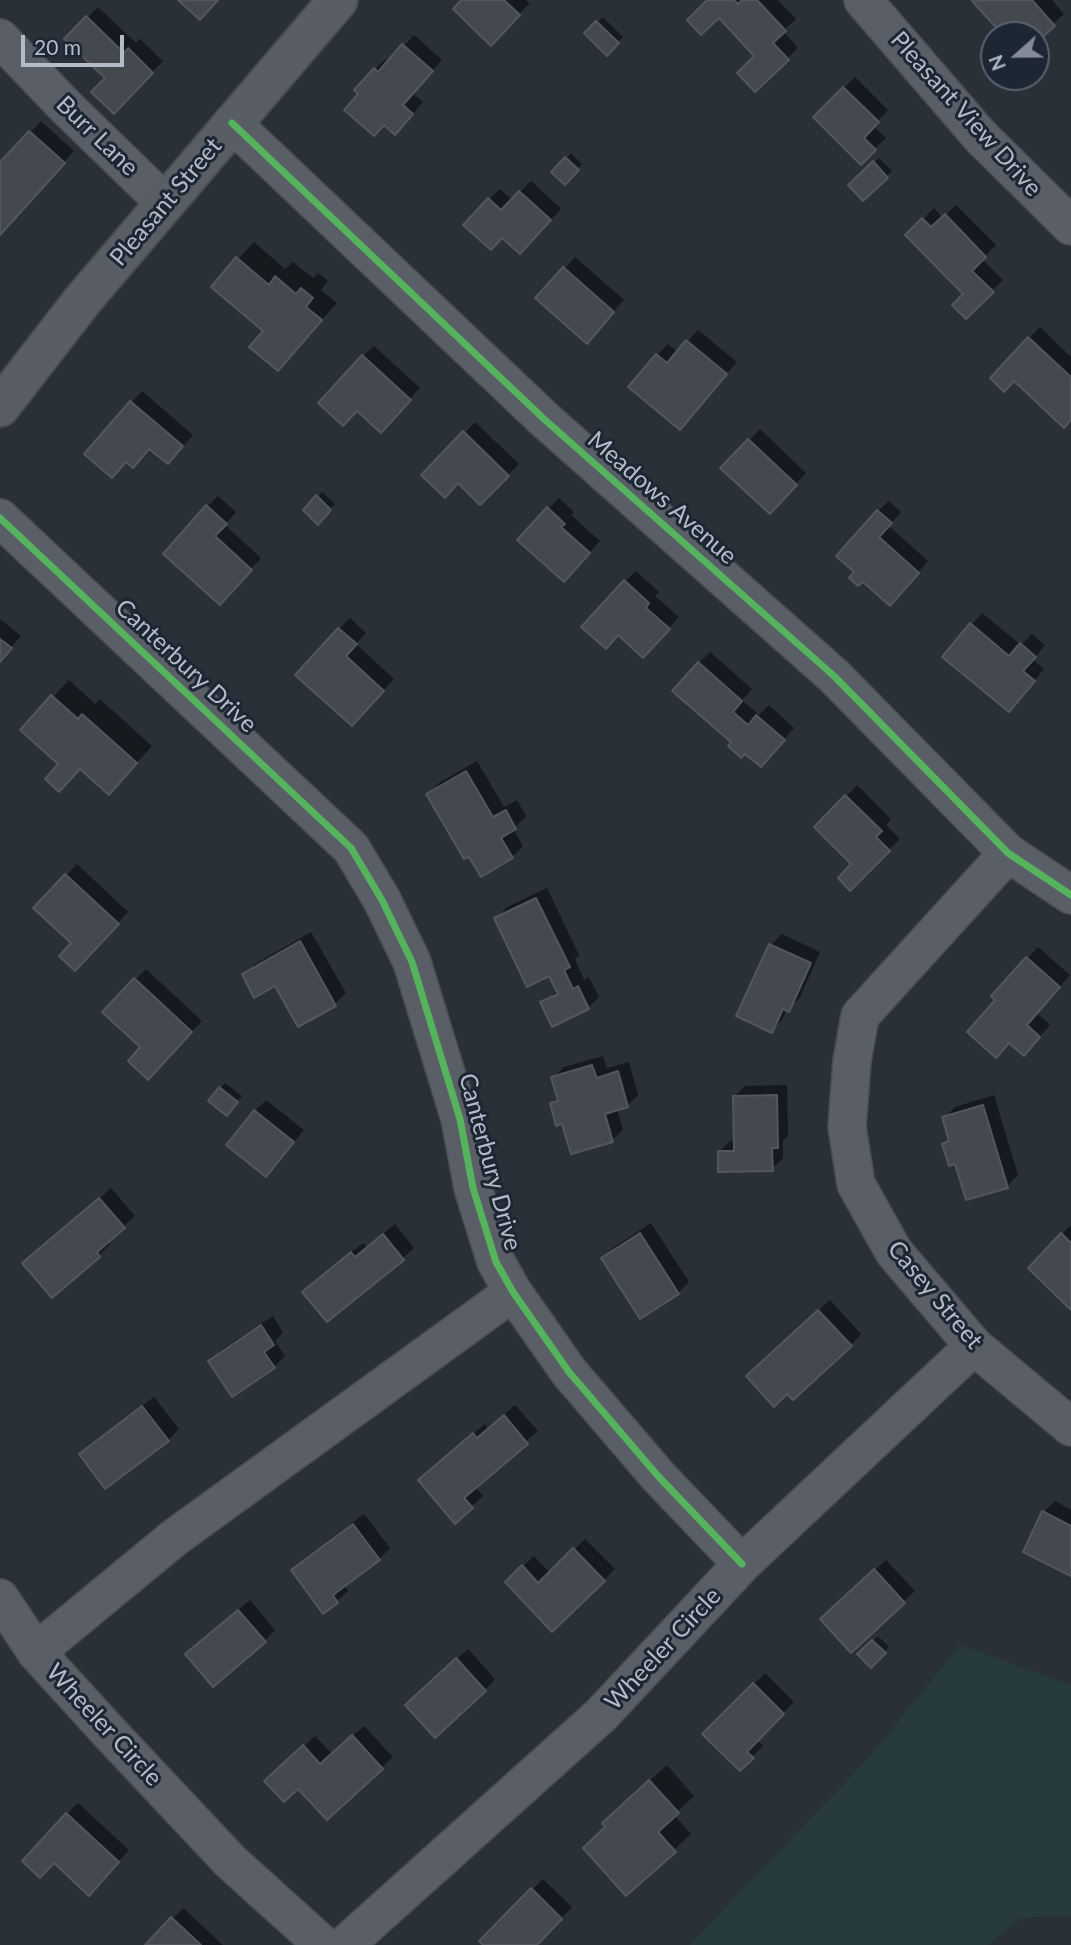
<!DOCTYPE html>
<html>
<head>
<meta charset="utf-8">
<style>
	body { margin:0 }
	#map { position:relative; width:1071px; height:1945px; overflow:hidden; background:#2a3038; font-family:Lato,sans-serif }
	canvas { display:block }
	.north { position:absolute; left:980px; top:21px; width:70px; height:70px; box-sizing:border-box; background:#1d2633; border:2px solid #59626f; border-radius:50%; rotate:249deg; font-size:19px; font-weight:700; line-height:28px; text-align:center; color:#b4bcc9 }
	.north::after { content:''; display:block; margin:auto; width:24px; height:32px; background:#848b96; clip-path:polygon(50% 0,100% 100%,50% 72%,0 100%) }
	.scale { position:absolute; left:21px; top:35px; width:103px; height:32px; box-sizing:border-box; border:4px solid #b4bcc9; border-top:0; padding-left:9px; font-size:21px; line-height:24px; white-space:nowrap; color:#b4bcc9; -webkit-text-stroke:5px #1d2633; paint-order:stroke }
</style>
</head>
<body>
<div id="map">
<canvas width="1071" height="1945"></canvas>
<div class="north">N</div>
<div class="scale">20 m</div>
</div>
<script>
const ctx = document.querySelector('canvas').getContext('2d');
ctx.lineJoin = 'round';
function paint(path, color) { ctx.fillStyle = color; ctx.fill(path, 'evenodd'); }
const poly = rows => new Path2D(rows.map(r => 'M' + r).join(''));
function strokePath(path, color, width, dash) { ctx.strokeStyle = color; ctx.lineWidth = width; ctx.lineCap = dash ? 'butt' : 'round'; ctx.setLineDash(dash || []); ctx.stroke(path); }
function drawText(font, color, halo, rows, align = 'center') {
  ctx.font = font + ' Lato,sans-serif'; ctx.lineWidth = 6; ctx.setLineDash([]); ctx.textBaseline = 'middle'; ctx.strokeStyle = halo; ctx.fillStyle = color; for (const [text, x, y, turn = 0] of rows) {
    ctx.save(); ctx.translate(x, y); ctx.rotate((+turn || 0) * Math.PI / 180); ctx.textAlign = isNaN(turn) ? turn : align; if (halo) ctx.strokeText(text, 0, 0); ctx.fillText(text, 0, 0); ctx.restore();
  }
}
const green = poly([
	[960,1645,1071,1685,1071,1915,1020,1918,988,1945,690,1945,870,1757]
]);
const shadow = poly([
	[463,0,526,0,530,3,491,43],
	[709,0,778,0,796,19,783,31,798,48,755,90,757,56],
	[976,0,1052,0,1064,14,1036,40,1036,35,1024,35,1019,30,1014,35,1005,35],
	[98,7,136,43,140,39,163,61,114,111,107,78,66,39],
	[603,17,623,37,607,53,586,33],
	[414,35,442,60,412,93,423,102,406,122,375,69,386,59,389,62],
	[855,77,888,110,873,126,886,138,861,162,816,117],
	[41,121,74,151,0,233,0,165],
	[571,153,582,164,565,183,554,172],
	[879,158,892,171,863,198,851,185],
	[531,181,561,209,531,241,503,236,489,199,500,189,512,200],
	[956,205,996,245,982,259,1003,280,966,316,965,294,907,235,934,208,943,218],
	[254,242,285,269,293,262,313,278,318,273,328,281,321,290,337,303,278,369,266,331,238,259],
	[575,257,624,300,597,330,538,298],
	[1040,327,1071,357,1071,418,1015,379,1029,338],
	[698,330,737,362,680,428,657,355,668,344,678,352],
	[374,346,420,388,391,420,357,409,363,356],
	[142,391,193,435,179,451,150,447,127,461,86,453],
	[475,422,519,464,480,503,458,481,423,475],
	[760,429,806,473,780,501,723,468],
	[322,492,335,504,318,522,305,510],
	[218,496,236,512,225,525,261,558,219,603,207,507],
	[559,498,574,512,571,515,600,541,575,569,548,509],
	[889,501,901,512,889,526,928,561,901,592,857,572,878,511],
	[636,571,659,592,655,596,679,617,654,645,619,633,625,581],
	[982,613,1021,645,1032,634,1045,645,1033,660,1044,669,1019,699,945,656],
	[350,618,366,633,356,644,394,679,352,724,339,629],
	[0,619,21,636,0,660],
	[710,652,752,689,742,700,759,715,769,705,794,728,772,754,745,752,733,742,699,663],
	[69,680,95,704,100,699,152,746,125,776,60,764,23,730],
	[477,761,504,807,517,800,526,816,513,829,523,846,512,857,482,874,428,794,439,783],
	[857,785,891,819,886,825,900,839,850,888,853,864,816,827],
	[77,864,128,912,86,958,73,943,36,908],
	[547,888,579,955,575,959,584,980,589,977,599,997,588,1008,543,1003,558,990,550,974,496,918,507,907],
	[311,932,346,993,335,1004,244,975,255,964],
	[782,934,820,952,799,999,787,1009,782,1020,771,1030,739,1015,771,945],
	[1038,947,1070,975,1037,1013,1050,1025,1034,1043,1010,1042,997,1000,993,996],
	[146,969,202,1021,159,1066,143,1047,135,980],
	[603,1056,607,1068,629,1062,638,1095,627,1106,617,1109,623,1130,612,1140,563,1122,552,1104,559,1097,553,1078,564,1067],
	[225,1083,242,1096,232,1109,210,1100],
	[787,1085,788,1135,783,1141,783,1158,772,1169,719,1152,730,1141,736,1141,734,1097,745,1086],
	[994,1095,1018,1175,1007,1186,956,1162,944,1144,950,1138,944,1118,955,1107],
	[266,1100,304,1130,266,1175,255,1111],
	[111,1188,135,1216,107,1241,110,1244,99,1255,53,1296,36,1253],
	[651,1223,689,1282,678,1293,603,1258,614,1247],
	[395,1224,414,1248,403,1258,327,1320,304,1292,315,1281,363,1243,367,1247],
	[1071,1225,1071,1307,1062,1234],
	[830,1300,861,1334,851,1345,759,1365],
	[273,1316,283,1333,275,1341,285,1356,274,1367,210,1361,221,1350],
	[154,1397,179,1429,168,1440,81,1454,92,1443],
	[515,1405,538,1431,475,1487,483,1496,455,1521,431,1469,485,1424,488,1429],
	[1055,1501,1071,1510,1071,1574,1044,1512],
	[364,1514,390,1548,379,1559,344,1585,348,1591,337,1601,293,1570,304,1560],
	[585,1539,615,1569,552,1630,507,1582,534,1556,550,1573],
	[886,1560,915,1591,851,1650,833,1608],
	[250,1600,275,1630,265,1641,199,1643],
	[878,1636,889,1647,871,1666,860,1654],
	[468,1649,495,1679,485,1690,418,1694],
	[765,1673,794,1702,757,1740,763,1746,740,1769,705,1734],
	[364,1726,393,1757,327,1817,298,1786,278,1770,315,1736,332,1754],
	[667,1765,694,1796,674,1815,691,1834,674,1850,607,1827,620,1807],
	[78,1803,129,1850,99,1883,54,1862,67,1814],
	[543,1879,572,1907,535,1945,485,1945,481,1941],
	[183,1908,223,1945,148,1945]
]);
const building = poly([
	[178,0,218,0,200,20,178,0],
	[461,0,504,0,520,15,491,46,453,9,461,0],
	[707,0,734,0,738,4,742,0,757,0,786,31,773,43,789,60,755,92,737,73,754,56,719,18,701,35,687,20,707,0],
	[974,0,1032,0,1055,26,1036,43,1036,35,1021,35,1019,32,1016,35,1003,35,972,1,974,0],
	[86,16,124,53,128,48,153,73,114,114,91,92,105,78,64,39,86,16],
	[596,21,619,43,607,56,584,33,596,21],
	[402,44,433,71,403,105,413,114,395,135,384,125,374,136,344,110,358,94,354,90,374,68,378,72,402,44],
	[843,87,879,122,864,138,876,150,861,165,813,117,843,87],
	[29,131,65,163,0,235,0,162,29,131],
	[565,157,579,170,565,185,551,172,565,157],
	[873,161,888,178,863,201,848,185,873,161],
	[519,191,551,220,520,254,502,238,491,250,463,225,488,198,501,210,519,191],
	[945,214,986,257,972,271,994,292,966,319,952,305,963,294,905,235,922,218,931,227,945,214],
	[236,257,269,285,275,276,296,294,301,288,313,298,306,307,322,320,278,371,249,347,263,331,211,287,236,257],
	[563,267,614,312,587,344,535,298,563,267],
	[1028,337,1071,377,1071,420,1064,428,1014,381,1004,392,990,378,1028,337],
	[686,340,727,374,680,430,628,387,656,354,667,363,686,340],
	[362,355,411,400,381,433,357,411,343,426,318,403,362,355],
	[130,401,183,446,168,464,149,449,133,468,126,462,112,478,84,454,130,401],
	[463,431,509,476,480,505,458,483,445,498,421,475,463,431],
	[748,439,797,485,770,514,720,468,748,439],
	[316,495,331,510,318,525,303,510,316,495],
	[206,505,227,524,215,536,252,570,220,605,163,554,206,505],
	[547,507,565,524,561,527,590,553,564,582,517,540,547,507],
	[877,510,892,523,879,537,919,573,890,606,863,582,858,586,849,578,854,572,836,556,877,510],
	[624,580,649,603,646,608,670,629,643,658,618,635,606,649,581,627,624,580],
	[970,623,1009,656,1020,643,1036,657,1023,671,1035,681,1009,712,942,657,970,623],
	[338,628,357,644,346,656,384,691,352,726,295,675,338,628],
	[0,639,12,648,0,662,0,639],
	[698,662,742,701,733,712,748,725,756,715,785,740,761,767,745,754,741,758,728,746,731,742,672,691,698,662],
	[51,695,78,719,82,714,137,763,109,795,80,769,59,792,45,779,58,764,20,730,51,695],
	[466,771,493,817,506,810,516,829,501,838,513,858,481,877,469,857,464,859,426,794,466,771],
	[845,795,882,831,876,837,890,851,850,891,838,878,851,864,814,827,845,795],
	[65,874,119,924,75,971,59,956,71,943,33,908,65,874],
	[536,898,570,967,564,970,573,989,578,986,589,1009,552,1027,540,1002,558,994,549,976,527,987,494,918,536,898],
	[300,941,336,1006,298,1027,275,986,254,998,242,974,300,941],
	[769,944,811,963,789,1012,783,1009,772,1033,736,1016,769,944],
	[1026,957,1060,987,1027,1025,1040,1037,1024,1056,1009,1043,996,1058,967,1032,995,1000,991,996,1026,957],
	[134,978,192,1032,148,1080,128,1061,140,1047,102,1012,134,978],
	[592,1065,597,1078,618,1071,628,1107,605,1114,613,1142,571,1154,562,1124,556,1126,550,1103,558,1101,551,1077,592,1065],
	[219,1087,238,1102,227,1116,208,1101,219,1087],
	[777,1095,778,1148,772,1148,773,1171,718,1172,718,1151,734,1151,733,1096,777,1095],
	[983,1105,1008,1188,966,1200,955,1164,949,1166,942,1144,949,1141,942,1117,983,1105],
	[254,1110,294,1142,266,1177,226,1145,254,1110],
	[99,1198,125,1228,97,1252,100,1257,52,1298,22,1263,99,1198],
	[640,1233,679,1294,640,1319,601,1258,640,1233],
	[1061,1233,1071,1243,1071,1310,1028,1268,1061,1233],
	[383,1234,404,1260,327,1322,302,1292,351,1252,355,1257,383,1234],
	[818,1310,852,1346,793,1400,787,1394,774,1407,746,1376,818,1310],
	[261,1325,274,1345,264,1352,275,1368,232,1397,208,1361,261,1325],
	[142,1406,169,1441,105,1489,79,1454,142,1406],
	[504,1415,528,1444,464,1498,473,1508,455,1524,418,1480,473,1433,477,1438,504,1415],
	[1042,1511,1071,1526,1071,1576,1023,1552,1042,1511],
	[353,1524,380,1560,333,1595,338,1603,323,1614,291,1570,353,1524],
	[573,1548,605,1581,552,1632,505,1582,522,1565,538,1583,573,1548],
	[874,1569,905,1603,851,1653,820,1619,874,1569],
	[238,1610,266,1642,213,1687,185,1654,238,1610],
	[872,1640,886,1653,871,1668,857,1654,872,1640],
	[456,1658,486,1691,435,1738,405,1705,456,1658],
	[753,1683,784,1714,747,1752,754,1758,740,1771,702,1734,753,1683],
	[352,1735,383,1769,327,1820,298,1789,284,1802,264,1781,303,1745,320,1764,352,1735],
	[649,1780,679,1813,658,1832,676,1852,626,1896,583,1848,605,1827,602,1823,649,1780],
	[66,1813,119,1862,89,1896,54,1863,40,1878,22,1861,66,1813],
	[531,1888,562,1919,537,1945,483,1945,479,1941,531,1888],
	[171,1917,201,1945,145,1945,171,1917]
]);
const street = poly([
	[863,0,980,136,1071,226],
	[0,38,66,107,165,203],
	[232,123,544,419,834,676,1008,853,1071,895],
	[0,518,351,848,382,900,412,962,460,1119,473,1188,496,1262,513,1292,569,1372,658,1476,742,1564],
	[1008,853,860,1016,852,1061,847,1127,856,1184,894,1252,974,1346,1071,1427],
	[0,1598,36,1652,107,1730,230,1861,323,1945],
	[36,1652,174,1538,513,1292],
	[345,1945,601,1715,742,1564,974,1346]
]);
const secondary = poly([
	[0,407,82,301,338,0]
]);
const cycleway = poly([
	[232,123,544,419,834,676,1008,853,1071,895],
	[0,518,351,848,382,900,412,962,460,1119,473,1188,496,1262,513,1292,569,1372,658,1476,742,1564]
]);
const streetNames = [
	["Pleasant View Drive",966,114,48],
	["Burr Lane",97,136,44],
	["Pleasant Street",166,202,-50],
	["Meadows Avenue",662,498,41],
	["Canterbury Drive",186,666,43],
	["Canterbury Drive",490,1162,75],
	["Casey Street",935,1295,50],
	["Wheeler Circle",663,1649,-47],
	["Wheeler Circle",104,1725,47]
];
paint(green, '#273a3e');
paint(shadow, '#0007');
paint(building, '#444950');
strokePath(building, '#52575f', 2);
strokePath(street, '#484c53', 40);
strokePath(secondary, '#484c53', 42);
strokePath(street, '#5a5e66', 37);
strokePath(secondary, '#595d64', 38);
strokePath(cycleway, '#56b35d', 7);
drawText('24px', '#b4bcc9', '#1d2633', streetNames);
</script>
</body>
</html>
